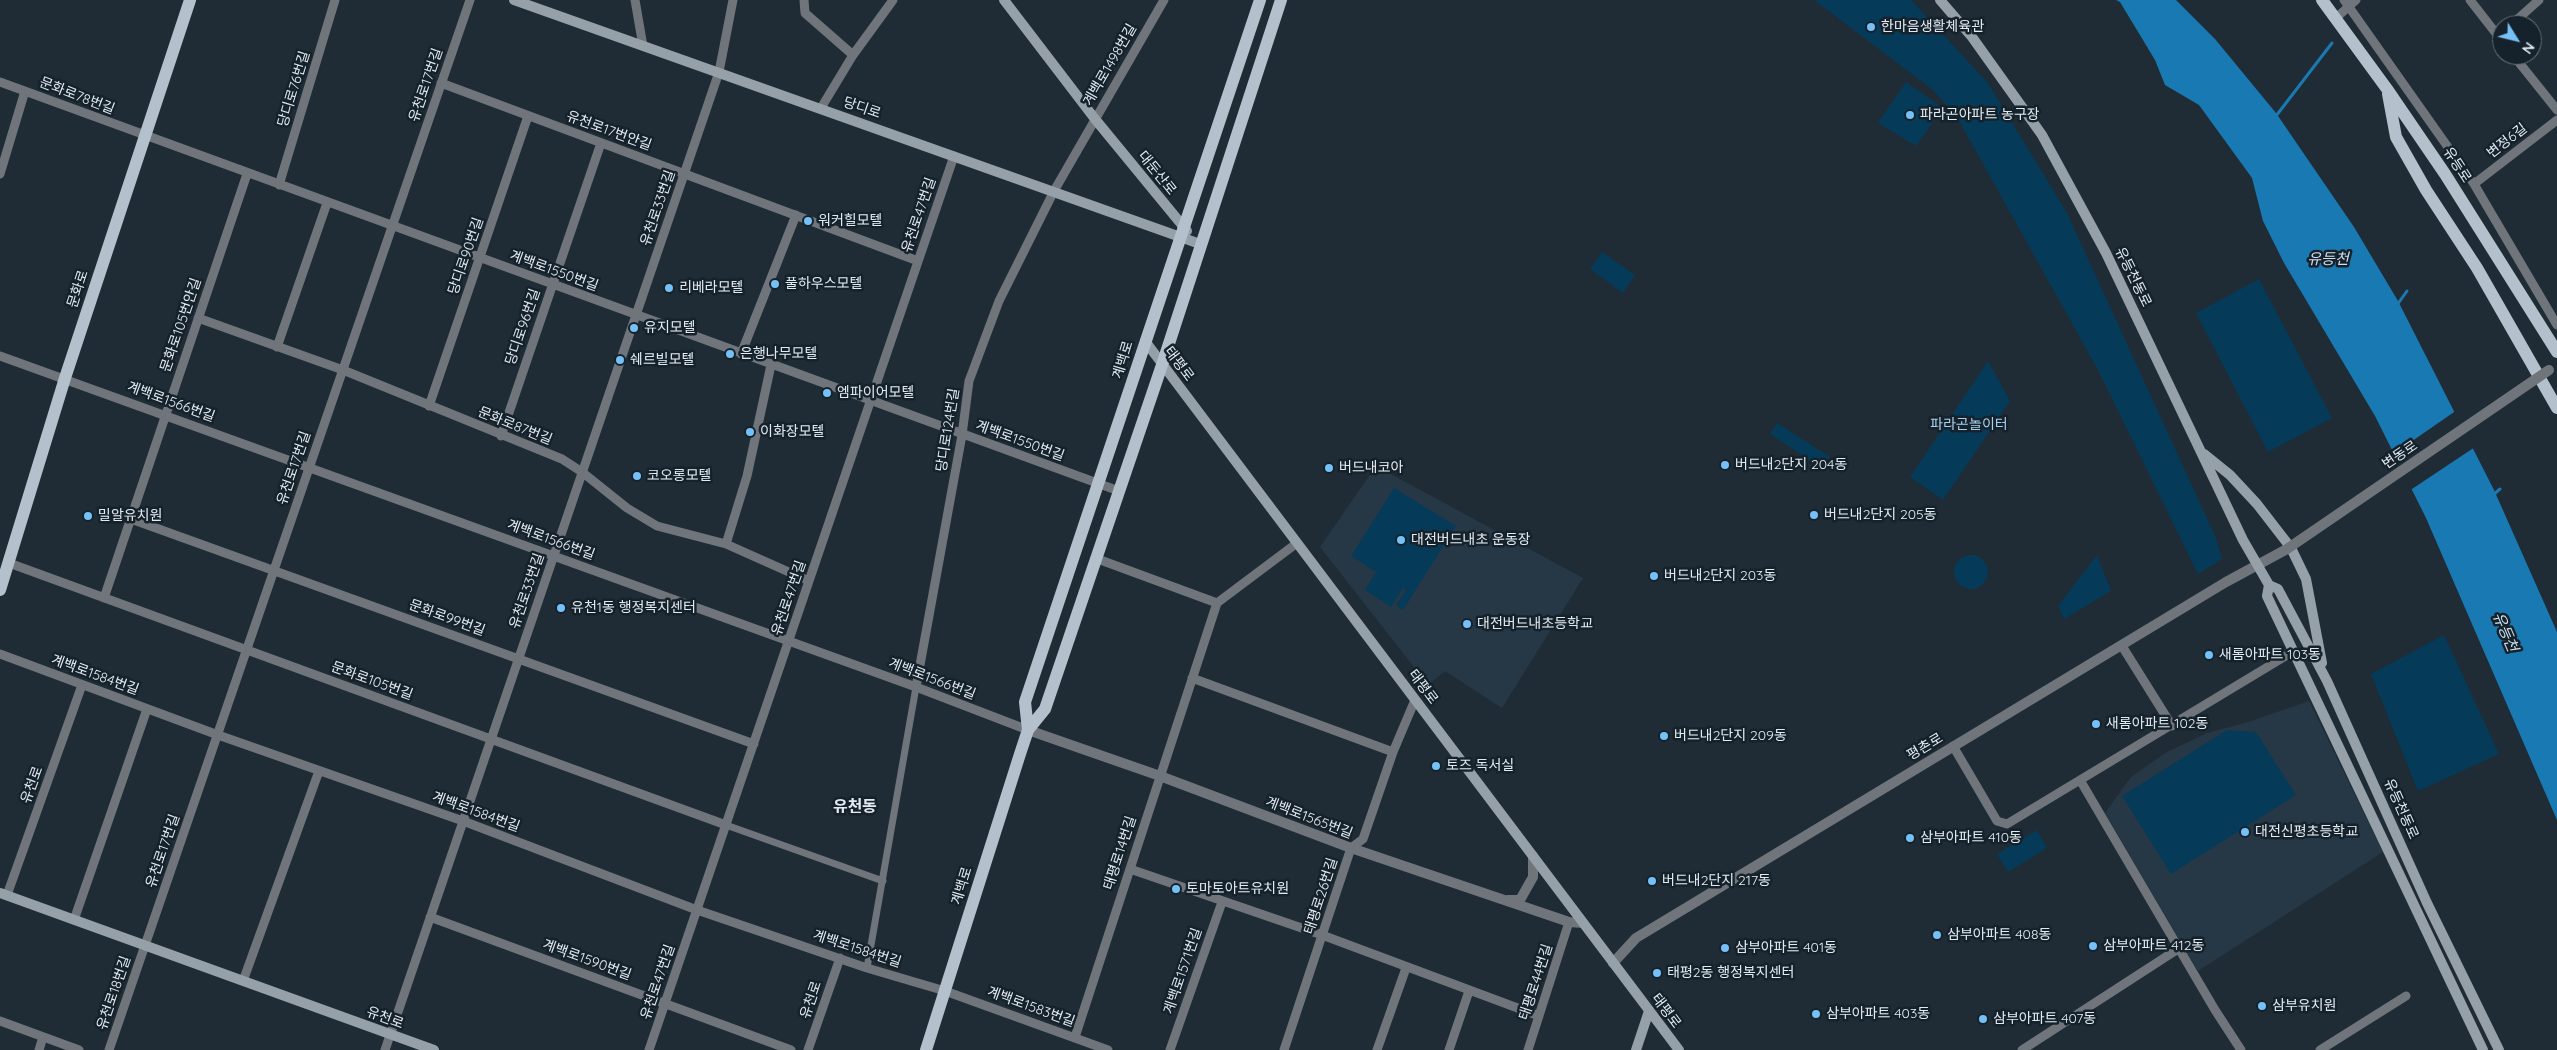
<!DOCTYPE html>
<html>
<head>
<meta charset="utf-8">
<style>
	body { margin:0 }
	#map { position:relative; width:2557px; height:1050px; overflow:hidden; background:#1f2c35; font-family:Quicksand,sans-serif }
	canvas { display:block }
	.north { position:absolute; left:2492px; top:15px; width:50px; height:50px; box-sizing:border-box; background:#16222b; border:1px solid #68727a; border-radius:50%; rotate:126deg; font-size:14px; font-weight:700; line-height:20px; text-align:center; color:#e2eaf1 }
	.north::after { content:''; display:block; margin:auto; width:18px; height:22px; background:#75c0f6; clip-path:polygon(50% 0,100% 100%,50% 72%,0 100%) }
</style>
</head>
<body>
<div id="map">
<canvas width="2557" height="1050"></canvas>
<div class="north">N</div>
</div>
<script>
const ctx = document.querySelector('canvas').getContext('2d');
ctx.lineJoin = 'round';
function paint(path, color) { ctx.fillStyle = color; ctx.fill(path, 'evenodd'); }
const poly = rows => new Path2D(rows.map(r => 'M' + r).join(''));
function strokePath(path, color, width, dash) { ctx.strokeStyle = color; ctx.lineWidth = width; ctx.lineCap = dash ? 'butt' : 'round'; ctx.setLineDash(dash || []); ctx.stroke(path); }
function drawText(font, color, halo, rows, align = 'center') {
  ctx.font = font + ' Quicksand,"Noto Sans KR",sans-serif'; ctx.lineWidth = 5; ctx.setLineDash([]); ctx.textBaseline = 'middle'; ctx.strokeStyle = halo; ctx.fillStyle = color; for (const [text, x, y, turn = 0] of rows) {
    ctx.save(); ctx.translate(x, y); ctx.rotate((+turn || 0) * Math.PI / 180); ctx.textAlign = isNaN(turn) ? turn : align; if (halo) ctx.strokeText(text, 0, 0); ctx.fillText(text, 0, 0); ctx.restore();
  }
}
const built = poly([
	[1376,466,1583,578,1502,708,1445,671,1428,685,1320,547],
	[2309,701,2383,852,2198,971,2105,813,2131,777,2167,752,2207,733,2245,723]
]);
const green = poly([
	[1814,0,1911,0,1988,83,2067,213,2216,538,2222,559,2198,574,2098,370,1958,119,1933,90],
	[1906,82,1943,108,1916,146,1878,123],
	[1602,252,1635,275,1623,293,1590,269],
	[2259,279,2332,418,2268,452,2196,313],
	[1988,361,2010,401,1943,500,1910,477],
	[1777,423,1830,457,1823,469,1770,434],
	[1394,488,1456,526,1403,610,1396,605,1406,590,1403,588,1391,607,1365,590,1376,572,1351,556],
	'1954 572a17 17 0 1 1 34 0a17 17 0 1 1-34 0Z',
	[2097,555,2111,591,2064,619,2058,606],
	[2444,635,2499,754,2418,791,2371,674],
	[2227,730,2256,732,2296,795,2171,874,2122,796],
	[2037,830,2047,848,2008,872,1997,854]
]);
const water = poly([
	[2116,0,2176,0,2215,39,2276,113,2354,227,2398,301,2494,490,2557,632,2557,820,2426,518,2375,416,2284,263,2263,221,2252,178,2199,105,2165,85,2155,60,2120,2]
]);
const pier = poly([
	[2457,410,2475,447,2409,491,2392,455]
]);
const stream = poly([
	[2276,116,2332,43],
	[2397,305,2407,291],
	[2493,495,2500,489]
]);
const pedestrian = poly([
	[726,825,883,881],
	[867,968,916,687]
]);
const minor = poly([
	[635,0,643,46],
	[804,0,805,13,853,55],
	[2344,0,2474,184,2557,325],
	[2470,0,2502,41],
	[2336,18,2356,0],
	[2511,25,2539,0],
	[2513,55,2557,110],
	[0,82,1119,491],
	[441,83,918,261],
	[821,108,853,55,893,0],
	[0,174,25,91],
	[2474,184,2557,120],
	[279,185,335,0],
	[198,318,343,370,562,459,582,472,627,508,657,526,726,544,809,581],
	[277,347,327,203],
	[741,354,796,215],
	[0,356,916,687,1028,730],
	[429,406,528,116],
	[501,436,601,143],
	[131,519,754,744],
	[726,544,747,476,771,365],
	[1095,558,1217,603],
	[9,563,726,825],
	[104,598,247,174],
	[2122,646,2172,726],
	[0,654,218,735,463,821,697,910,867,968,945,991,1108,1050],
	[1192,678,1393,752],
	[916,687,962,435,969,381,999,301,1054,191,1164,0],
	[1953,746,1997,821,2007,824,2080,780,2215,1010,2241,1050],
	[2080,780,2294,651],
	[1130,869,1322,935,1539,1016],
	[7,895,82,685],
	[430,917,791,1050],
	[74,920,147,709],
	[243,981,319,771],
	[0,1021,79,1050],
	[1075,1037,1217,603,1297,543],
	[39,1050,43,1037],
	[109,1050,470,0],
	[385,1050,719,72,733,0],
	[649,1050,954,156],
	[808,1050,840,958],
	[1170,1050,1222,902],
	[1284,1050,1351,848,1363,839,1393,752,1415,700],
	[1377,1050,1406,968],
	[1449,1050,1469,991],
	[1528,1050,1569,922],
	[2022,1050,2178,949],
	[2320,1050,2406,996]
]);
const tertiary = poly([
	[1028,730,1160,776,1351,848,1569,922,1583,923],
	[1508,900,1520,900,1533,877,1533,856],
	[1613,963,1636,938,2226,582,2287,549]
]);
const secondary = poly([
	[514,0,1200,244],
	[1004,0,1095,119,1187,231],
	[1940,0,1972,37,2042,135,2106,253,2243,540,2269,585,2278,589,2327,681,2427,903,2499,1050],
	[1145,341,1679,1050],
	[2204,454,2230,475,2257,504,2291,548,2306,579,2322,663],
	[2269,585,2267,596,2483,1050],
	[0,893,434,1050],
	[1636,1050,1649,1011]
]);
const primary = poly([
	[2322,0,2387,89,2445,174,2557,352],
	[2388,94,2396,137,2426,190,2477,268,2557,408],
	[0,590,65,378,190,0],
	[1028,730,1025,702,1260,0],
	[926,1050,1020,754,1028,730,1045,709,1162,365,1281,0]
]);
const tertiaryBridge = poly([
	[2287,549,2549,370]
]);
const markers = [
	[1871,27,5,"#75c0f6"],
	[1910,115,5,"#75c0f6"],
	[808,221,5,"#75c0f6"],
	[775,284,5,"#75c0f6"],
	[669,288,5,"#75c0f6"],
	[634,328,5,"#75c0f6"],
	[730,354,5,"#75c0f6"],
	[620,360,5,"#75c0f6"],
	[827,393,5,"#75c0f6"],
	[750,432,5,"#75c0f6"],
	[1725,465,5,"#75c0f6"],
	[1329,468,5,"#75c0f6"],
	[637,476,5,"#75c0f6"],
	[1814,515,5,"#75c0f6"],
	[88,516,5,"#75c0f6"],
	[1401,540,5,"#75c0f6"],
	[1654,576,5,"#75c0f6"],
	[561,608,5,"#75c0f6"],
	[1467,624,5,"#75c0f6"],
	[2209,655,5,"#75c0f6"],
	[2096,724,5,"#75c0f6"],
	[1664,736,5,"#75c0f6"],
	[1436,766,5,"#75c0f6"],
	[2245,832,5,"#75c0f6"],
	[1910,838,5,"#75c0f6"],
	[1652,881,5,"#75c0f6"],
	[1176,889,5,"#75c0f6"],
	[1937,935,5,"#75c0f6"],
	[2093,946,5,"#75c0f6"],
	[1725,948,5,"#75c0f6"],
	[1657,973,5,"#75c0f6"],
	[2262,1006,5,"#75c0f6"],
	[1816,1014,5,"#75c0f6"],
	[1983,1019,5,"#75c0f6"]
];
const poiNames = [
	["한마음생활체육관",1881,27],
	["파라곤아파트 농구장",1920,115],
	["워커힐모텔",818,221],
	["풀하우스모텔",785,284],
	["리베라모텔",679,288],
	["유지모텔",644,328],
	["은행나무모텔",740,354],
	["쉐르빌모텔",630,360],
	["엠파이어모텔",837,393],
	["이화장모텔",760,432],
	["버드내2단지 204동",1735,465],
	["버드내코아",1339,468],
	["코오롱모텔",647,476],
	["버드내2단지 205동",1824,515],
	["밀알유치원",98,516],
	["대전버드내초 운동장",1411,540],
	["버드내2단지 203동",1664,576],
	["유천1동 행정복지센터",571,608],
	["대전버드내초등학교",1477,624],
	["새롬아파트 103동",2219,655],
	["새롬아파트 102동",2106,724],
	["버드내2단지 209동",1674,736],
	["토즈 독서실",1446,766],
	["대전신평초등학교",2255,832],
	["삼부아파트 410동",1920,838],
	["버드내2단지 217동",1662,881],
	["토마토아트유치원",1186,889],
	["삼부아파트 408동",1947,935],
	["삼부아파트 412동",2103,946],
	["삼부아파트 401동",1735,948],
	["태평2동 행정복지센터",1667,973],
	["삼부유치원",2272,1006],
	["삼부아파트 403동",1826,1014],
	["삼부아파트 407동",1993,1019]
];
const streetNames = [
	["계백로1498번길",1110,65,-60],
	["유천로17번길",426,85,-71],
	["당디로76번길",294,89,-73],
	["문화로78번길",77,96,21],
	["당디로",862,108,19],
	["유천로17번안길",609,131,20],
	["변정6길",2507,141,-38],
	["유등로",2457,165,57],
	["대둔산로",1157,173,51],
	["유천로33번길",658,208,-71],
	["유천로47번길",919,215,-71],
	["당디로90번길",466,256,-71],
	["계백로1550번길",554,271,20],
	["유등천동로",2133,277,64],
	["문화로",78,289,-72],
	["문화로105번안길",181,325,-71],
	["당디로96번길",523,327,-71],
	["계백로",1123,360,-73],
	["태평로",1179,364,53],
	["계백로1566번길",171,402,20],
	["문화로87번길",515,426,22],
	["당디로124번길",948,430,-81],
	["계백로1550번길",1020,441,20],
	["변동로",2400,455,-34],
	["유천로17번길",294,468,-71],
	["계백로1566번길",551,540,20],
	["유천로33번길",527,591,-71],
	["유천로47번길",789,598,-71],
	["문화로99번길",447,618,20],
	["계백로1584번길",95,675,20],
	["계백로1566번길",932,679,21],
	["문화로105번길",372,681,20],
	["태평로",1423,687,53],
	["평촌로",1925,747,-31],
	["유천로",32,785,-70],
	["유등천동로",2401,809,66],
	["계백로1584번길",476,812,20],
	["계백로1565번길",1309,818,21],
	["유천로17번길",163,851,-71],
	["태평로14번길",1120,853,-72],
	["계백로",962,886,-73],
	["태평로26번길",1321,896,-72],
	["계백로1584번길",857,949,18],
	["계백로1590번길",587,960,20],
	["계백로1571번길",1183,971,-71],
	["유천로47번길",658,982,-71],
	["태평로44번길",1536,982,-72],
	["유천로18번길",114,993,-71],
	["유천로",811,1000,-71],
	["계백로1583번길",1031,1007,20],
	["태평로",1666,1011,53],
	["유천로",385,1018,20]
];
const parkNames = [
	["파라곤놀이터",1969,425]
];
const waterNames = [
	["유등천",2328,259],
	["유등천",2505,632,67]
];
const quarterNames = [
	["유천동",855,807]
];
paint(built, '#263846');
paint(green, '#063a59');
paint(water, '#1979b2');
paint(pier, '#1f2c35');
strokePath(stream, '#1979b2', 3);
strokePath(pedestrian, '#6f757b', 7);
strokePath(minor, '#6f757b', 9);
strokePath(tertiary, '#6f757b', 10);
strokePath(secondary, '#96a0a8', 10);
strokePath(primary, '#b4c1cc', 12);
strokePath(tertiaryBridge, '#6f757b', 10);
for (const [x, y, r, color] of markers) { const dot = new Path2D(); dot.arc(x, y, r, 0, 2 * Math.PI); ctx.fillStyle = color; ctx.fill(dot); strokePath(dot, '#16222b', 2); }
drawText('14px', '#e2eaf1', '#16222b', poiNames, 'left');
drawText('14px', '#e2eaf1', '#16222b', streetNames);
drawText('14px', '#a7cfee', '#16222b', parkNames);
drawText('italic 15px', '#cbdfef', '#16222b', waterNames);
drawText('bold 16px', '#e2eaf1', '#16222b', quarterNames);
</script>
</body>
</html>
